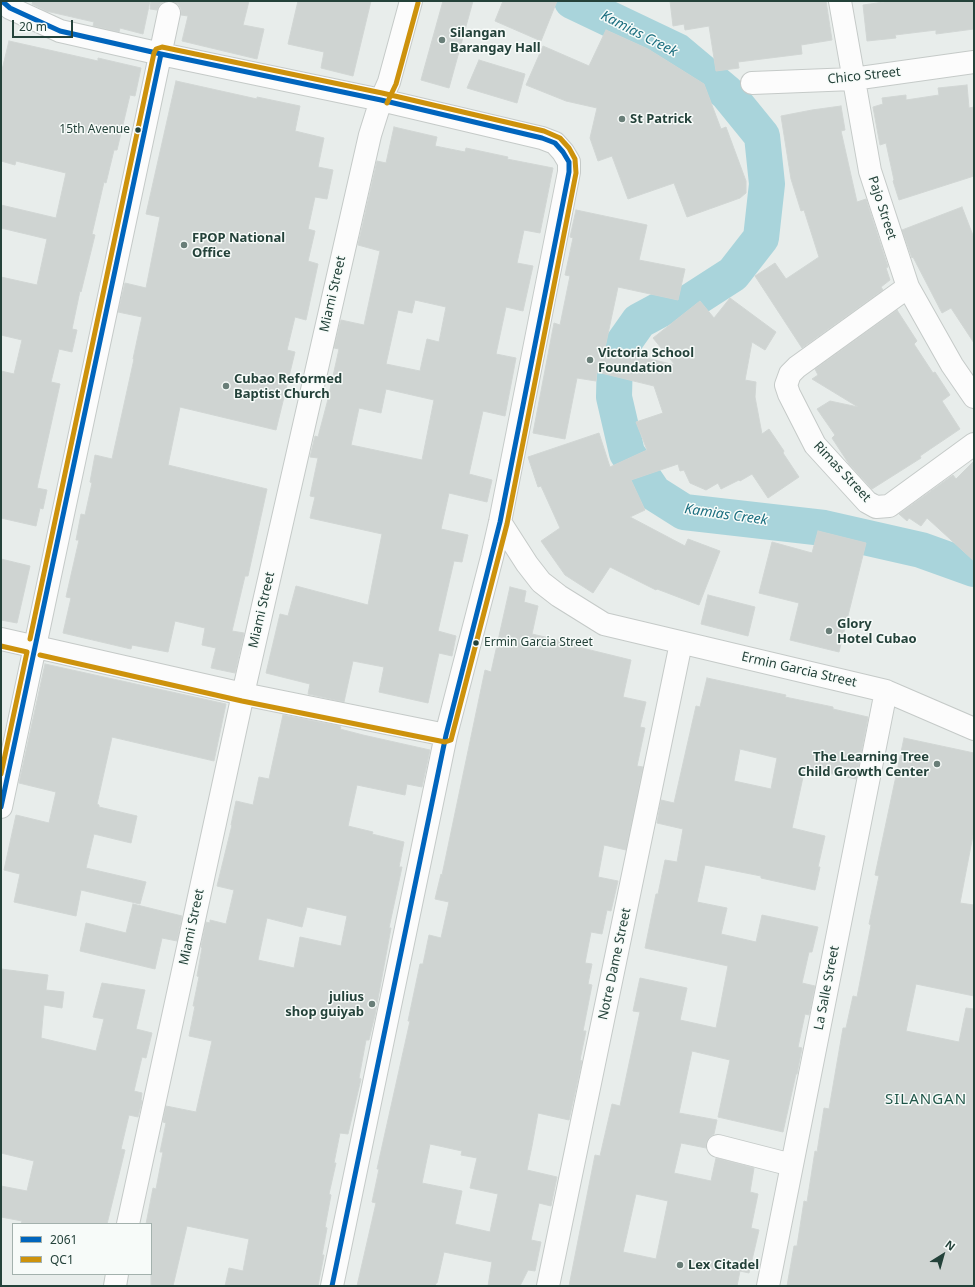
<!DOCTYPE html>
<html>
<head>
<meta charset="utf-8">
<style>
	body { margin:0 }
	#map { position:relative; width:975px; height:1287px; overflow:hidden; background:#e8edeb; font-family:"Noto Sans",sans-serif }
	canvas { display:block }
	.frame { position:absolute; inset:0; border:2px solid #24423a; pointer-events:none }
	.legend { position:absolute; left:12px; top:1223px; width:140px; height:52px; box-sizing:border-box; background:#f7fbf9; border:1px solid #a3b1ad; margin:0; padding:5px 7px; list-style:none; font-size:12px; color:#24423a }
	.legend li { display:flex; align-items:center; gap:8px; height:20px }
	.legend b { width:20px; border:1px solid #a3b1ad }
	.north { position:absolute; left:923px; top:1235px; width:40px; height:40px; -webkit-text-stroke:3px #f7fbf9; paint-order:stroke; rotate:37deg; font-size:11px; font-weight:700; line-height:16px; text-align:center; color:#24423a }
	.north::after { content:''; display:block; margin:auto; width:14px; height:18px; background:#24423a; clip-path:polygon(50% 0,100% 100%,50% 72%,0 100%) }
	.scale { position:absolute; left:12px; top:20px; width:61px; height:18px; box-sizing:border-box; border:2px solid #24423a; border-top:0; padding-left:5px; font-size:12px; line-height:14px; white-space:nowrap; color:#24423a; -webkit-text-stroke:3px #f7fbf9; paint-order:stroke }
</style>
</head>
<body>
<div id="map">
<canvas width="975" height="1287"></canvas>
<div class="frame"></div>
<ul class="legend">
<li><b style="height:5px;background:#0065bd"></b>2061</li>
<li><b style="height:5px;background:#cd920c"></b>QC1</li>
</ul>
<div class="north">N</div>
<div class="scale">20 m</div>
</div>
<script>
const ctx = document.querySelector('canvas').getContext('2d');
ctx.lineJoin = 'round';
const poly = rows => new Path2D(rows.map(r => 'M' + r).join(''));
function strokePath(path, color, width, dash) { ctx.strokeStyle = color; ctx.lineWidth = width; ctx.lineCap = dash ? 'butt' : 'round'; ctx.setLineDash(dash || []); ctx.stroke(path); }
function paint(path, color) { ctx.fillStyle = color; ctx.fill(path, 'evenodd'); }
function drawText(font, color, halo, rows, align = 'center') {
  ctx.font = font + ' "Noto Sans",sans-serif'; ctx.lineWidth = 3; ctx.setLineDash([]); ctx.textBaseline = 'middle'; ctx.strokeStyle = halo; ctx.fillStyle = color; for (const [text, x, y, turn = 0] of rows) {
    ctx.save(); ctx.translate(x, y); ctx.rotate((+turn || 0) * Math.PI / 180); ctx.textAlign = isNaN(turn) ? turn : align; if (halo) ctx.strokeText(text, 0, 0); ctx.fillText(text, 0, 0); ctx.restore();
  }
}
const river = poly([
	[572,1,677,51,727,93,762,136,767,184,761,238,733,274,688,303,665,307,639,321,615,355,614,397,627,453,654,493,684,512,824,528,921,550,974,569]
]);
const building = poly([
	[33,1,150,1,143,34,120,28,119,32,93,26,94,22,46,11,32,4,33,1],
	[151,1,166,1,160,4,157,10,150,9,151,1],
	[172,1,249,1,243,25,264,29,257,59,182,41,188,16,181,15,181,9,178,4,172,1],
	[298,1,371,1,353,76,321,68,324,52,288,44,298,1],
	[443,1,473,1,449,88,421,80,443,1],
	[503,1,557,1,541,41,495,21,503,1],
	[670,1,826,1,832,40,801,45,802,54,738,62,739,68,716,71,709,26,685,30,684,24,673,26,670,1],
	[891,1,974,1,974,29,936,34,936,30,895,35,896,38,867,41,863,5,891,1],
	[606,30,648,49,704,84,721,129,726,127,746,181,746,193,740,198,687,217,674,183,628,199,612,156,598,161,590,138,597,108,566,101,526,85,543,46,589,66,606,30],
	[9,41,98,61,98,58,141,68,135,96,130,95,117,150,114,150,106,183,104,182,92,234,95,235,81,292,80,291,72,329,77,330,72,352,59,349,51,382,60,384,37,488,47,490,43,509,40,508,36,526,1,518,1,371,14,374,22,340,1,335,1,277,37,285,47,239,1,228,1,205,56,218,66,173,16,161,15,165,1,161,1,74,9,41],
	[479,60,525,74,517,103,467,88,479,60],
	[176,81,257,99,257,97,300,106,295,131,324,138,318,167,333,170,327,199,315,197,308,229,315,231,308,261,318,264,306,320,295,317,287,350,295,352,276,430,180,407,168,465,267,489,248,576,245,576,232,631,244,633,235,673,211,668,216,648,202,645,205,628,175,621,168,652,132,645,131,649,63,633,71,598,66,597,79,540,76,540,81,514,85,515,92,483,90,482,95,455,112,459,134,359,133,359,142,317,118,312,125,283,146,288,160,217,146,214,176,81],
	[967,85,969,108,974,107,974,176,899,200,893,181,894,180,886,143,880,145,873,107,883,104,882,98,906,95,906,100,939,95,938,88,967,85],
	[841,106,845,130,841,131,857,202,866,199,888,267,886,268,890,280,881,287,883,290,802,348,755,276,775,263,786,279,819,257,804,210,801,211,791,179,781,116,812,110,841,106],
	[394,127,437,137,435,146,465,152,466,148,508,157,507,159,553,168,540,233,524,230,517,263,533,266,523,311,506,307,496,354,516,358,505,416,483,411,469,474,492,480,487,502,449,493,441,529,468,535,462,562,454,561,438,631,456,636,452,656,439,653,428,703,379,692,384,667,353,661,344,702,308,694,310,684,266,673,280,614,288,616,296,586,368,605,382,534,310,518,315,497,310,496,318,458,310,457,315,436,318,437,327,403,339,349,334,348,341,320,364,325,380,251,358,245,377,161,386,163,394,127],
	[415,300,446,307,439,342,427,339,420,371,386,364,398,310,412,313,415,300],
	[386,389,434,400,422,460,351,445,359,408,381,413,386,389],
	[962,207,974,238,974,343,951,308,942,313,913,257,912,258,902,230,962,207],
	[576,210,647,225,639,260,685,269,678,300,618,287,605,348,675,365,653,338,700,301,714,318,730,298,776,332,765,350,752,342,745,380,756,382,755,397,762,434,769,429,784,451,783,453,799,477,768,498,752,474,740,481,739,480,721,489,718,483,706,490,690,483,684,470,680,471,678,464,631,480,645,510,630,517,685,546,688,539,720,551,699,605,657,589,656,590,610,567,593,593,565,575,541,541,560,528,541,486,538,487,528,457,599,433,610,467,647,450,636,422,663,413,654,386,597,372,596,381,577,378,565,439,533,433,554,323,560,325,570,276,565,275,573,238,570,237,576,210],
	[897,310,917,341,914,344,933,373,935,372,950,395,942,401,960,429,920,456,921,458,872,489,849,464,832,438,835,435,817,409,830,401,858,407,812,379,818,375,815,369,897,310],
	[974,461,974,561,927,518,921,526,909,518,907,521,899,514,953,475,956,479,974,461],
	[818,531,866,543,839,652,790,640,799,603,759,593,772,542,812,553,818,531],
	[1,559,30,566,17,623,1,620,1,559],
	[510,587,526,591,524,602,538,606,532,634,575,644,574,646,631,660,623,697,646,702,640,727,645,728,637,766,643,767,626,850,604,845,598,877,618,881,611,911,607,910,602,934,591,932,585,963,592,964,588,984,592,985,583,1031,586,1031,580,1060,582,1061,569,1120,538,1113,532,1146,527,1170,557,1177,551,1206,539,1203,531,1240,541,1242,535,1271,528,1270,520,1286,488,1286,492,1262,444,1252,437,1283,436,1283,435,1286,357,1286,376,1203,372,1202,379,1169,377,1169,410,1021,408,1021,420,964,423,964,429,935,441,938,449,902,435,899,441,874,442,875,485,670,491,672,510,587],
	[430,1144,462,1151,461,1155,477,1158,470,1188,498,1194,490,1232,455,1224,462,1191,422,1183,430,1144],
	[708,595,755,607,748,636,701,624,708,595],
	[45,664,226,704,214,761,112,737,97,804,99,805,99,807,137,816,131,843,94,834,86,868,146,882,140,904,81,890,76,916,14,902,20,874,4,870,16,815,49,823,56,792,19,783,45,664],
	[707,678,786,695,785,697,833,707,833,709,868,717,856,779,805,768,792,828,825,836,818,867,820,867,815,890,761,878,761,876,705,865,697,902,727,908,721,934,756,942,762,915,818,927,812,952,809,952,802,983,815,986,809,1015,805,1014,798,1047,802,1048,797,1074,796,1074,783,1132,718,1117,730,1060,692,1051,679,1113,717,1120,714,1134,709,1138,706,1143,706,1148,681,1143,674,1173,711,1181,716,1158,754,1168,750,1192,758,1194,751,1228,759,1230,749,1273,740,1271,737,1286,569,1286,595,1155,600,1156,612,1104,620,1106,640,1012,633,1011,640,978,687,988,680,1020,716,1028,728,966,645,948,656,894,658,894,665,860,677,862,683,829,657,823,661,800,674,803,696,706,700,707,707,678],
	[740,749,777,758,771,789,734,781,740,749],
	[636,1194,668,1201,656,1259,623,1252,636,1194],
	[283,715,339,726,341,727,340,729,363,735,430,750,422,787,407,784,405,795,357,785,348,826,373,832,372,834,404,842,399,867,402,867,389,928,391,928,375,1015,369,1040,366,1040,359,1078,361,1079,348,1134,340,1133,334,1163,336,1163,329,1194,331,1195,325,1227,327,1228,322,1255,324,1255,318,1286,225,1286,229,1268,243,1271,249,1239,187,1226,173,1286,151,1286,151,1224,146,1224,153,1188,156,1189,163,1152,160,1152,166,1123,163,1122,166,1106,196,1112,212,1041,189,1036,195,1006,193,1006,199,977,197,976,202,948,201,947,206,922,210,923,210,920,226,924,234,890,217,886,232,825,231,825,236,801,253,805,259,777,269,779,283,715],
	[307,907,347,916,341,946,300,937,294,968,258,960,267,918,302,927,307,907],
	[904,738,974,753,974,830,960,903,974,905,974,996,916,984,906,1031,959,1042,966,1008,974,1009,974,1286,787,1286,794,1246,797,1246,804,1201,807,1202,815,1151,817,1152,824,1108,829,1109,843,1028,846,1028,853,996,857,997,871,925,869,924,879,876,875,875,904,738],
	[133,904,182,916,177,941,162,938,155,969,80,951,86,923,126,933,133,904],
	[1,969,48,975,46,990,64,992,62,1008,44,1005,41,1038,96,1051,104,1019,93,1017,102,983,145,990,136,1029,152,1033,146,1058,142,1057,134,1091,142,1093,141,1100,142,1101,138,1117,129,1115,121,1149,125,1150,107,1224,21,1224,22,1221,1,1217,1,1186,27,1191,34,1161,1,1153,1,969]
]);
const minor = poly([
	[2,1,10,8,60,31,161,54,381,100,542,138,555,143,563,152,569,162,569,172,500,522,492,557,446,735,332,1286],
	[840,1,870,171,908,287,952,365,974,397],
	[752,83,853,79,974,62],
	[908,287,797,367,790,374,786,385,789,394,815,445,867,502,876,507,889,506,974,444],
	[500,522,527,564,541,582,559,596,604,624,886,691,974,729],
	[1,639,243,694,446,735],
	[1,807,169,13],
	[718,1146,792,1165],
	[128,1224,243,694,370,135,381,100,389,82,411,1],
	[115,1286,117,1274],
	[548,1286,681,643],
	[768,1286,886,691]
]);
const bus1 = poly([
	[2,1,10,8,60,31,161,54,381,100,542,138,555,143,563,152,569,162,569,172,500,522,446,735,332,1286],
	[1,807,161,54]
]);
const bus2 = poly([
	[387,103,396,84,418,3],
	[30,639,154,53,156,49,162,47,382,93,544,131,560,138,569,148,575,159,576,173,507,524,451,740,445,742,242,701,40,655],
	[1,646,27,652,1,774]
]);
const markers = [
	[442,40,4,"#697e78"],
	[622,119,4,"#697e78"],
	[138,130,3.5,"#24423a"],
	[184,245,4,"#697e78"],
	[590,360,4,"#697e78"],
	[226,386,4,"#697e78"],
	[829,631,4,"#697e78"],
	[476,643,3.5,"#24423a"],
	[937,764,4,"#697e78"],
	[372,1004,4,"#697e78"],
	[680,1265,4,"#697e78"]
];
const busNames = [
	["15th Avenue",130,130],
	["Ermin Garcia Street",484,643,"left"]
];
const poiNames = [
	["Silangan",450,33],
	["Barangay Hall",450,48],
	["St Patrick",630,119],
	["FPOP National",192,238],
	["Office",192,253],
	["Victoria School",598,353],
	["Foundation",598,368],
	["Cubao Reformed",234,379],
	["Baptist Church",234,394],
	["Glory",837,624],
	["Hotel Cubao",837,639],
	["The Learning Tree",929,757,"right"],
	["Child Growth Center",929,772,"right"],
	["julius",364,997,"right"],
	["shop guiyab",364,1012,"right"],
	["Lex Citadel",688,1265]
];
const streetNames = [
	["Chico Street",864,76,-6],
	["Pajo Street",882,208,72],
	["Miami Street",333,294,-77],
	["Rimas Street",842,472,47],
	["Miami Street",262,610,-77],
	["Ermin Garcia Street",799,670,13],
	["Miami Street",192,927,-78],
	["Notre Dame Street",615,964,-78],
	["La Salle Street",827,988,-79]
];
const waterNames = [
	["Kamias Creek",639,34,27],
	["Kamias Creek",726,515,8]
];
const quarterNames = [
	["SILANGAN",926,1100]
];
strokePath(river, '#a9d4db', 36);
paint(building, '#cfd4d2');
strokePath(building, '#d1d6d4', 1);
strokePath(minor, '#c5cac8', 24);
strokePath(minor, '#fcfcfc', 22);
strokePath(bus1, '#0065bd', 5);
strokePath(bus2, '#cd920c', 5);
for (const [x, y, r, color] of markers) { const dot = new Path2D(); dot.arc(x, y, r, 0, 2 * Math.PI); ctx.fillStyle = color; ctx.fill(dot); strokePath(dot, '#f7fbf9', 1.5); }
drawText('12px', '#24423a', '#f7fbf9', busNames, 'right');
drawText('bold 13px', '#24423a', '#f7fbf9', poiNames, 'left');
drawText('13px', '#24423a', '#f7fbf9', streetNames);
drawText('italic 14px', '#1c6f80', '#f7fbf9', waterNames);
ctx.letterSpacing = '1px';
drawText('15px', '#1f5548', '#f7fbf9', quarterNames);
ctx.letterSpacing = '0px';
</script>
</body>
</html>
